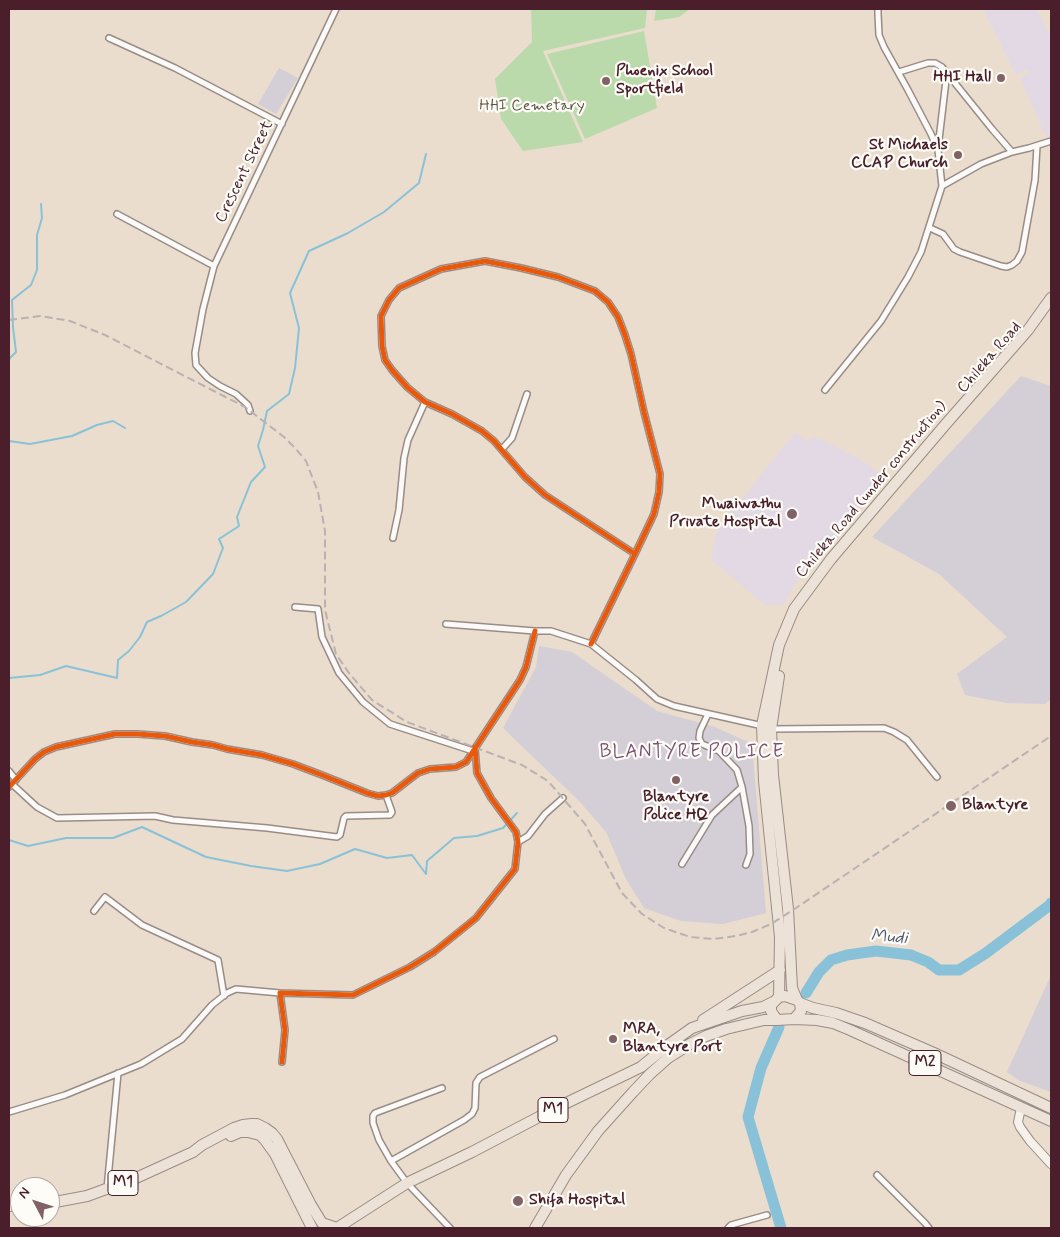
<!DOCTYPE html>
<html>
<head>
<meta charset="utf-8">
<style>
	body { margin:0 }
	#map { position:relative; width:1060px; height:1237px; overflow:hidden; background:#eaddce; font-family:Mynerve,sans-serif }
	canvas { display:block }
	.frame { position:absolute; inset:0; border:10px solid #4a1f2b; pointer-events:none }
	.north { position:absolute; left:10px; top:1177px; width:50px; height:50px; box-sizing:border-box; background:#fdfcf7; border:1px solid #b5a4a5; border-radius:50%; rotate:310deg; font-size:14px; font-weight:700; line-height:20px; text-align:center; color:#4a1f2b }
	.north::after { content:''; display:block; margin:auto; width:18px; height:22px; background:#826264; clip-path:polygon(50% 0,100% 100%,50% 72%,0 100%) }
</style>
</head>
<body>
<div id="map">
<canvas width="1060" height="1237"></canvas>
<div class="frame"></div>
<div class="north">N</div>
</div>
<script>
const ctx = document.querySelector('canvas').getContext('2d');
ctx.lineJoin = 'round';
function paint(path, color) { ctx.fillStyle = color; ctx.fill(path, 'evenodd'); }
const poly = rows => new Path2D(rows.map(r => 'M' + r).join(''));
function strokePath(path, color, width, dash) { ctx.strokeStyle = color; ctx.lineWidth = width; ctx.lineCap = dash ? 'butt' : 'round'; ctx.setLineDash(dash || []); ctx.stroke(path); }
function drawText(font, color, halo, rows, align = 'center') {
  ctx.font = font + ' Mynerve,sans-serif'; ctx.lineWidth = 4.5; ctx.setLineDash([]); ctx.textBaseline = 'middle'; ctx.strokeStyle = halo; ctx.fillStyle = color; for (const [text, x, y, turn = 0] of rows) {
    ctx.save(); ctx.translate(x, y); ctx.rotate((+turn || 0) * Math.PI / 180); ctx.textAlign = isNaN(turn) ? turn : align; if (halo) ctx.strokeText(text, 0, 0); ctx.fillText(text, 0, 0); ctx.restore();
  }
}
const built = poly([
	[983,9,1037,9,1051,38,1051,134,1046,137,1020,78,1029,73,1028,69,1016,75],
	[795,433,808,440,812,437,823,440,868,464,874,470,885,477,838,534,823,548,798,580,783,605,765,605,712,560,714,540,719,527]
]);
const industrial = poly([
	[279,68,298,78,276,114,258,104],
	[1021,376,1051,386,1051,699,1045,704,1006,703,965,695,957,674,1007,637,939,574,872,537],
	[539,646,572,652,657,711,715,727,752,744,766,913,723,924,681,921,644,908,626,879,606,832,580,802,503,728,536,667],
	[1051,975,1051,1092,1018,1080,1007,1072]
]);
const green = poly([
	[531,9,647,9,645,28,543,51,583,142,523,151,501,119,495,79,532,42],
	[656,9,690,9,679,17,654,21],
	[644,31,657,108,585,139,547,54]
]);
const stream = poly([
	[9,359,16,352,13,327,12,300,31,285,37,270,37,235,42,218,41,204],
	[9,441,30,444,72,436,97,425,113,421,125,428],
	[9,678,40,675,66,666,117,678,118,660,129,651,140,637,147,622,161,616,186,602,213,574,223,548,219,539,239,526,237,517,251,482,265,467,258,446,263,430,267,411,289,394,295,368,299,328,290,293,309,251,348,233,384,212,419,183,426,154],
	[9,840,28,846,66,838,113,838,142,827,206,857,251,866,287,871,320,864,355,849,387,858,412,855,426,874,427,861,454,838,477,836,503,828,517,813]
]);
const river = poly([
	[806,993,819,972,831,960,847,955,876,951,911,955,928,962,939,970,959,970,986,953,1050,905,1051,903],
	[779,1027,761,1068,748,1117,781,1228]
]);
const street = poly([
	[109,38,175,68,282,124],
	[899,72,928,63,935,63,942,67,992,129,1012,152],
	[938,148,947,72],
	[942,186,981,164,1012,152,1029,148,1051,141],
	[117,214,214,266],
	[930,228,943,234,954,249,960,252,1001,266,1007,267,1012,265,1017,261,1022,252,1035,180,1037,146],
	[825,390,881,321,908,277,921,252,942,186,938,150,931,134,908,90,884,47,879,35,878,14,878,9],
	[250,411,248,405,236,394,220,386,208,378,196,365,195,353,203,309,214,266,336,9],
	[502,449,512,438,527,394],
	[393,538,399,510,404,458,408,440,425,402],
	[295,607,318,609,322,637,339,673,363,702,390,724,473,751],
	[446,624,535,631,551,631,591,644,636,680,657,699,674,706,763,726],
	[591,644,635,554,654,514,659,492,660,474,644,412,631,354,625,335,618,317,608,302,595,291,558,277,521,268,485,261,441,269,399,288,389,300,381,316,382,346,385,360,392,370,407,387,425,402,452,414,482,431,494,441,525,477,545,495,635,554],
	[708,714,700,731,699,738,702,744,719,751,737,770,742,787,749,826,750,854,746,865],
	[771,729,884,728,894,732,907,740,937,777],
	[9,771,16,780],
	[12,784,37,807,57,818,155,816,173,820,267,828,337,837,340,835,344,818,346,816,390,815,392,812,386,795],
	[9,787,35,759,44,752,56,747,115,734,137,734,165,736,192,742,213,745,227,749,262,755,293,764,322,775,367,793,378,796,386,795,392,793,418,773,430,769,456,767,466,762,520,680,526,667,535,631],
	[518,842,528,836,545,814,563,798],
	[682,864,712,815,742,787],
	[94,911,105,897,142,925,218,960,224,996],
	[282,1062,285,1030,280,993,353,995,410,967,434,952,476,918,515,869,518,842,516,832,491,798,477,773,475,748],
	[442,1088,375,1113,373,1116,373,1123,379,1140,391,1161,407,1183,450,1228],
	[9,1112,65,1095,141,1064,182,1039,212,1005,227,993,236,989,280,993],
	[391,1161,464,1120,472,1114,475,1108,476,1083,480,1077,554,1039],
	[877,1175,925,1223,929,1228],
	[107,1189,118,1073],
	[728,1228,731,1225,767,1215]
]);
const secondary = poly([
	[1021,1108,1018,1122,1020,1127,1030,1141,1051,1164]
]);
const highway = poly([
	[779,676,771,729,773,775,788,909,792,988,797,1000],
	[785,996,797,1000,800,1003,801,1011,794,1019,777,1020,771,1011,771,1005,779,997,785,996],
	[779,997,780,937,764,781,762,725,779,645,794,609,831,559,945,425,1028,330,1051,298],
	[800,1003,813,1008,836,1013,865,1023,934,1053,1051,1108],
	[794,1019,817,1020,833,1023,850,1030,1051,1121],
	[703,1020,780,970],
	[231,1136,240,1132,248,1132,260,1135,265,1140,275,1154,312,1228],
	[50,1203,87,1196,136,1178,193,1152,202,1145,234,1128,243,1125,252,1124,257,1124,265,1128,272,1133,277,1139,311,1205,322,1223,337,1228,407,1183,472,1152,556,1108,641,1067,668,1045,692,1028,742,1011,763,1007,773,1002],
	[9,1206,20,1206],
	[535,1228,566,1175,598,1131,633,1092,650,1074,668,1058,690,1044,706,1036,726,1029,764,1020,777,1020]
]);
const rail = poly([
	[9,320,40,316,70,321,105,335,245,407,284,437,295,448,306,461,318,492,325,531,325,610,336,654,349,673,372,700,407,722,522,765,548,781,585,824,622,893,642,914,664,928,690,937,713,939,736,936,752,932,771,924,793,910,1051,736]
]);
const cycleway = poly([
	[591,644,635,554,654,514,659,492,660,474,644,412,631,354,625,335,618,317,608,302,595,291,558,277,521,268,485,261,441,269,399,288,389,300,381,316,382,346,385,360,392,370,407,387,425,402,452,414,482,431,494,441,525,477,545,495,635,554],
	[9,787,35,759,44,752,56,747,115,734,137,734,165,736,192,742,213,745,227,749,262,755,293,764,322,775,367,793,378,796,386,795,392,793,418,773,430,769,456,767,466,762,520,680,526,667,535,631],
	[282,1062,285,1030,280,993,353,995,410,967,434,952,476,918,515,869,518,842,516,832,491,798,477,773,475,747]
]);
const markers = [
	[1001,78,5,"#826264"],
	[606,81,5,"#826264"],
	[958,155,5,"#826264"],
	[792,514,6,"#826264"],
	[676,780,5,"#826264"],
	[951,806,6,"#826264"],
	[613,1039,5,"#826264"],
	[518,1201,6,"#826264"]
];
const shields = [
	[925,1063,32],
	[553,1110,30],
	[123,1183,30]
];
const shieldNames = [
	["M2",925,1063],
	["M1",553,1110],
	["M1",123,1183]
];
const poiNames = [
	["Phoenix School",616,72],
	["Sportfield",616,90],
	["HHI Hall",991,78,"right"],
	["St Michaels",948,146,"right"],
	["CCAP Church",948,164,"right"],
	["Mwaiwathu",781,505,"right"],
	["Private Hospital",781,523,"right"],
	["Blantyre",676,798,"center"],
	["Police HQ",676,816,"center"],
	["Blantyre",962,806],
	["MRA,",623,1030],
	["Blantyre Port",623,1048],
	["Shifa Hospital",529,1201]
];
const parkNames = [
	["HHI Cemetary",532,107]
];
const streetNames = [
	["Crescent Street",245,172,-64],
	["Chileka Road",990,358,-49],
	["Chileka Road (under construction)",872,490,-50]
];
const waterNames = [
	["Mudi",889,938,4]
];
const quarterNames = [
	["BLANTYRE POLICE",692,753]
];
paint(built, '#e3d9e4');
paint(industrial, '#d4ced6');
paint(green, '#bbdaab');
strokePath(stream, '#89c2d8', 2);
strokePath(river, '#89c2d8', 11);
strokePath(street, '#998c86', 8);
strokePath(secondary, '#998c86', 10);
strokePath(highway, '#998c86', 12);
strokePath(street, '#fcfaf8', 5);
strokePath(secondary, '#f6f1ea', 8);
strokePath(highway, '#ece2d7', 10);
strokePath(rail, '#bab2b2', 2, [8, 4]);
strokePath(cycleway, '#e8590c', 5);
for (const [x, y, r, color] of markers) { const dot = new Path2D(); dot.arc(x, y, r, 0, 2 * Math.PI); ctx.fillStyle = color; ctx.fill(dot); strokePath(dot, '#fdfcf7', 2); }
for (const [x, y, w] of shields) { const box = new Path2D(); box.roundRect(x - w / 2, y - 12.5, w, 25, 4); ctx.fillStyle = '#fdfcf7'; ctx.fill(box); strokePath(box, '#4a1f2b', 1); }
drawText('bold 15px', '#4a1f2b', null, shieldNames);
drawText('bold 16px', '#4a1f2b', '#fdfcf7', poiNames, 'left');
drawText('16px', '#605649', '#fdfcf7', parkNames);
drawText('16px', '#4a1f2b', '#fdfcf7', streetNames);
drawText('italic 18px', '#525b72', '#fdfcf7', waterNames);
ctx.letterSpacing = '1px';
drawText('19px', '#7b5070', '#fdfcf7', quarterNames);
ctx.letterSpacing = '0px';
</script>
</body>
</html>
